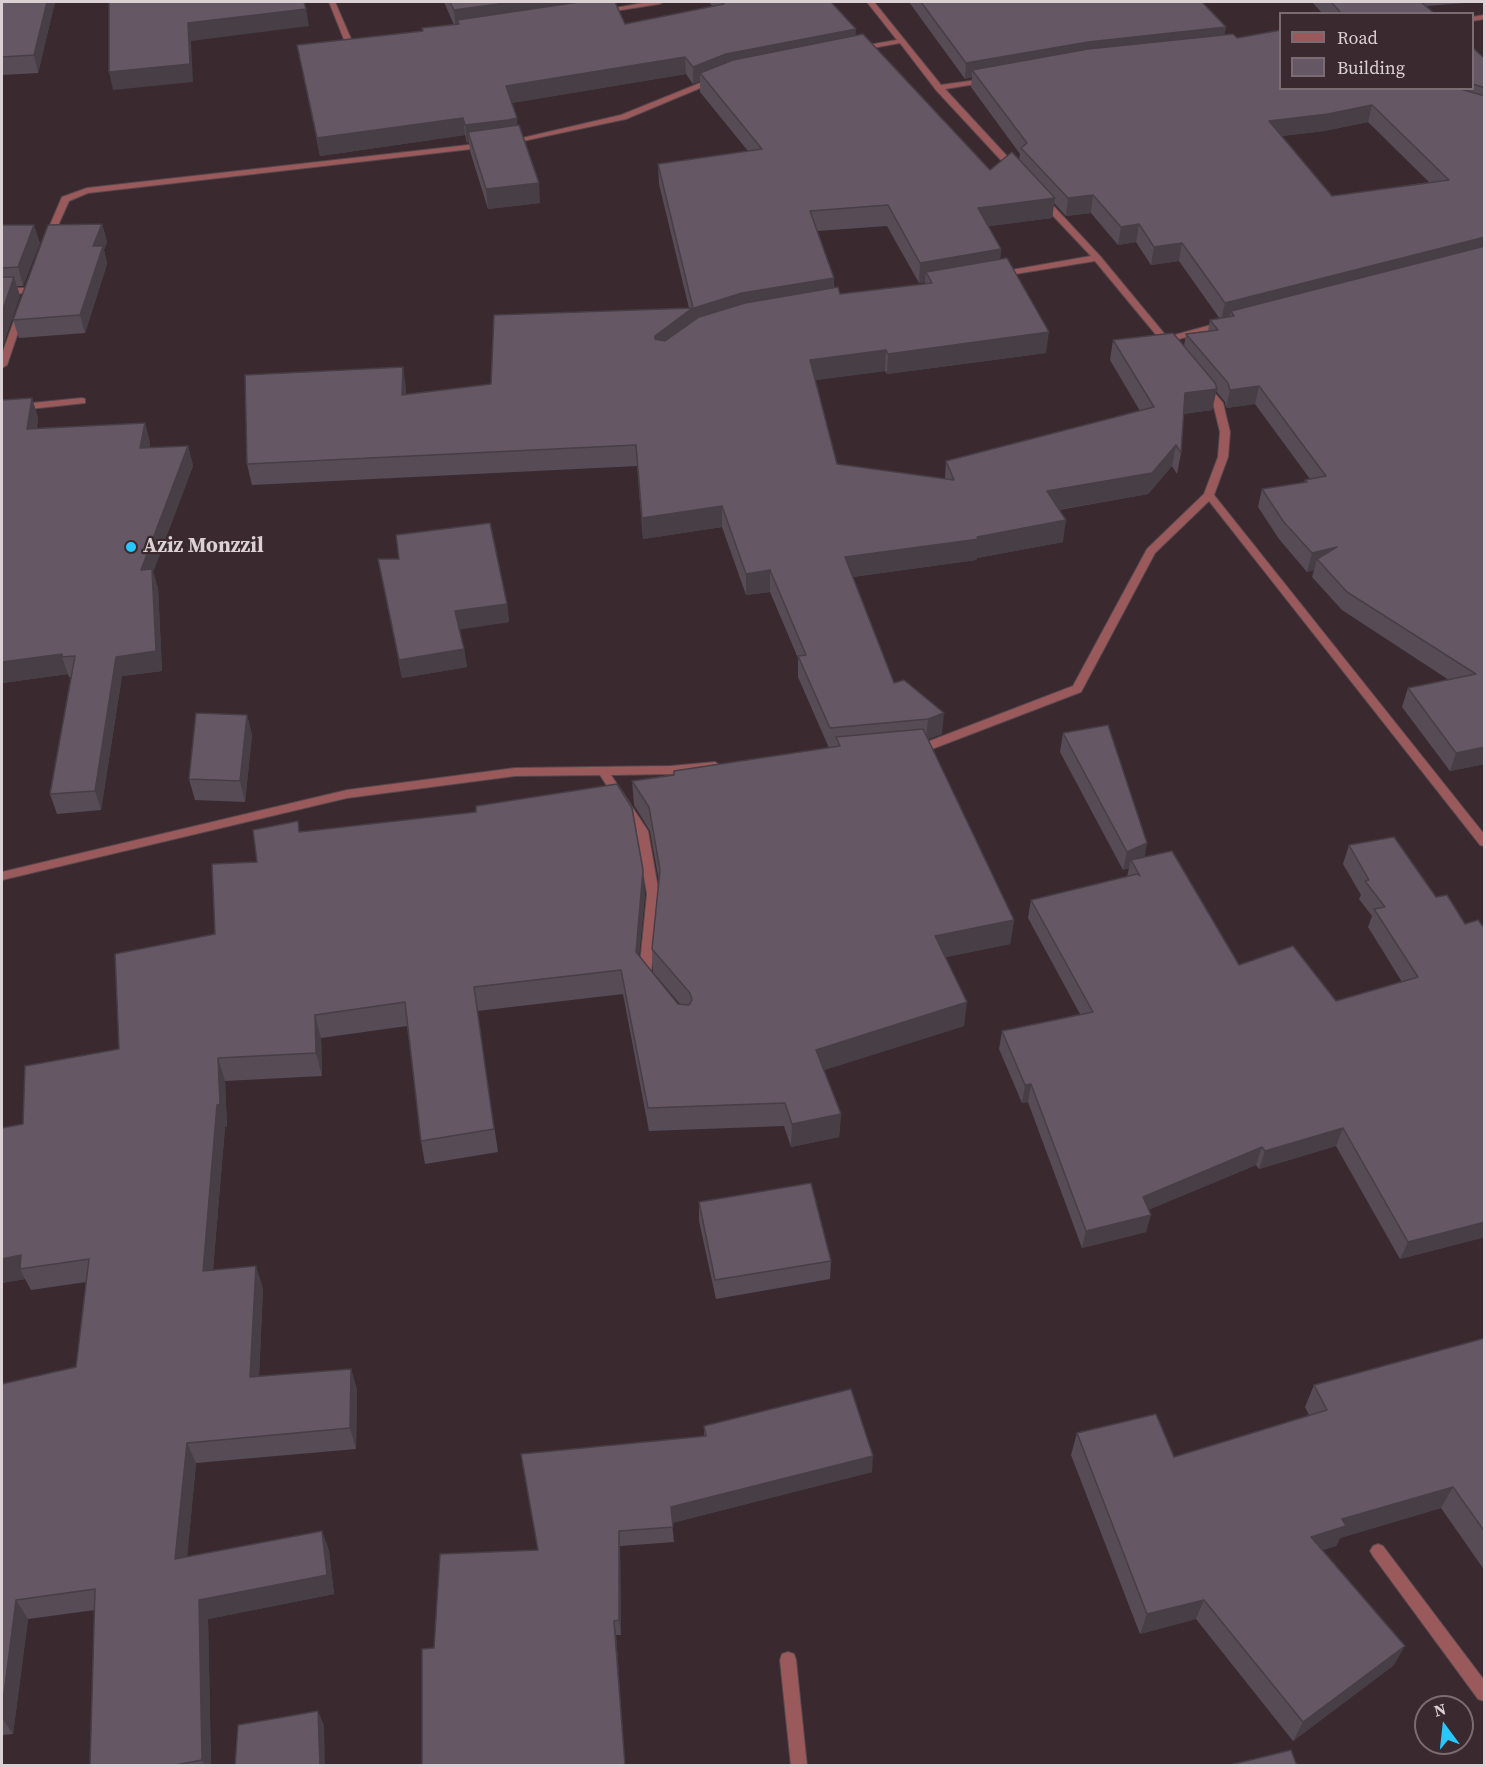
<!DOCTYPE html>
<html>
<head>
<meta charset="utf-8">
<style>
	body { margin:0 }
	#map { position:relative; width:1486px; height:1767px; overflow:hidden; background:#3a2a30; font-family:"Source Serif 4",serif }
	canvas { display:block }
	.frame { position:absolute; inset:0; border:3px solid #dbd0d4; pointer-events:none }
	.legend { position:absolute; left:1279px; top:12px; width:195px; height:78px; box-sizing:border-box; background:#3a2a30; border:2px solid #7a6c72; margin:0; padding:8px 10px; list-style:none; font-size:18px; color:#dbd0d4 }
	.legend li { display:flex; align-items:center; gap:12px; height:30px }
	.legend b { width:30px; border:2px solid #7a6c72 }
	.north { position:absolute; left:1414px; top:1695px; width:60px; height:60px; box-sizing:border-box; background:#3a2a30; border:2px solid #7a6c72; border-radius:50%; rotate:345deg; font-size:16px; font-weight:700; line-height:24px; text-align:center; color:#dbd0d4 }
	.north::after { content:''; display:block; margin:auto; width:21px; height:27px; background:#28c8ff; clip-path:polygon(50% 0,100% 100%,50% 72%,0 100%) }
</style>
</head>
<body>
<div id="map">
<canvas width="1486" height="1767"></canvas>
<div class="frame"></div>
<ul class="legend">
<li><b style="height:8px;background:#9a5a5c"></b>Road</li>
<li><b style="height:16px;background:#655864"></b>Building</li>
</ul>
<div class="north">N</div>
</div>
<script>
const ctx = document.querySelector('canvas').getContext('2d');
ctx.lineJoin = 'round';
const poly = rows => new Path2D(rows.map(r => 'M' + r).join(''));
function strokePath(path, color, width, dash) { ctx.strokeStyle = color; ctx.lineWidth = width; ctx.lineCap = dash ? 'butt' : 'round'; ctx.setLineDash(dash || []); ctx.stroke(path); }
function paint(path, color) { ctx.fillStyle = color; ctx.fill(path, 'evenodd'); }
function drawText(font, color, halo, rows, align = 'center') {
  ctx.font = font + ' "Source Serif 4",serif'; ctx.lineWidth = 4.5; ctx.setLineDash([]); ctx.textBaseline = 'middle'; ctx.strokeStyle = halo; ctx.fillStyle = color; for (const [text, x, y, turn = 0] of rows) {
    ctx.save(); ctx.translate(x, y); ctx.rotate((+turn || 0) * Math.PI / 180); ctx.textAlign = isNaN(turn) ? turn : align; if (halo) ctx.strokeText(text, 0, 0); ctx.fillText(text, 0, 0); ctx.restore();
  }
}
const minor = poly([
	[329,2,335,2,351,39,363,45,363,49,357,49,345,42,329,2],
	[648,2,663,2,659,4,602,13,598,11,648,2],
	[867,2,874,2,941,85,991,78,991,82,988,82,945,89,1018,168,1018,172,1012,172,936,90,900,43,856,51,856,47,897,40,867,2],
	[1484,15,1484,19,1472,21,1472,17,1484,15],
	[710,79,717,81,626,119,509,144,505,142,621,115,710,79],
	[486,143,489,143,489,147,88,193,69,201,52,239,48,242,44,239,62,197,87,188,486,143],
	[1043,197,1046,198,1100,256,1167,337,1222,322,1225,323,1225,327,1171,341,1175,346,1170,349,1167,348,1095,261,997,277,997,273,1000,272,1091,256,1040,202,1040,198,1043,197],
	[32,278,36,281,31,293,2,294,2,288,25,288,29,279,32,278],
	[21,309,25,312,7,365,2,368,2,354,17,312,21,309],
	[1204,383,1207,384,1223,403,1230,432,1228,457,1214,495,1484,834,1484,846,1480,845,1209,501,1155,553,1081,692,932,749,911,750,909,747,911,744,927,742,1073,686,1147,549,1204,494,1218,457,1220,432,1213,403,1199,386,1204,383],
	[82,398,85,399,85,403,2,412,2,406,82,398],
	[715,762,721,766,715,770,671,774,611,775,648,831,659,894,651,973,655,978,653,981,649,983,645,981,639,974,647,894,636,831,600,775,515,776,347,798,2,880,2,872,347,790,515,768,671,766,715,762],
	[1378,1544,1383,1546,1484,1680,1484,1701,1478,1699,1373,1556,1370,1551,1373,1546,1378,1544],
	[788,1652,794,1654,796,1660,807,1766,791,1766,780,1660,782,1654,788,1652]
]);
const wall = poly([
	[2,2,55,2,38,73,2,75],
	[444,2,615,2,625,24,712,6,709,2,831,2,856,35,990,170,1019,160,1020,154,971,87,972,77,965,79,909,2,1202,2,1224,35,1281,88,1473,88,1473,48,1485,59,1485,764,1450,771,1402,707,1408,688,1449,680,1342,610,1312,577,1314,570,1307,572,1279,539,1258,507,1262,489,1304,483,1305,480,1310,479,1255,404,1226,408,1225,402,1216,391,1212,410,1183,414,1181,453,1177,474,1172,466,1148,494,1059,510,1063,542,977,558,976,560,853,577,894,683,904,680,942,734,928,739,1014,920,1010,944,945,957,964,1026,824,1070,841,1114,839,1137,791,1147,784,1126,649,1131,623,994,477,1011,498,1152,425,1164,421,1141,407,1026,321,1038,322,1076,225,1081,227,1127,225,1127,213,1270,263,1288,259,1376,351,1369,357,1390,356,1449,196,1463,187,1557,322,1531,329,1551,334,1594,208,1619,211,1766,90,1766,95,1610,28,1619,13,1734,2,1735,2,1384,76,1367,86,1282,31,1290,25,1279,2,1283,2,1128,23,1124,119,1049,215,934,257,862,300,832,645,894,639,956,678,1004,680,1004,653,972,652,949,659,881,650,831,634,805,632,781,829,748,798,677,798,658,770,592,746,595,722,527,643,539,637,466,252,485,247,464,406,388,406,394,491,384,689,308,659,184,658,164,748,151,700,92,700,81,693,84,686,74,511,103,540,203,488,209,470,151,469,142,467,143,465,135,320,156,297,45,423,31,422,28,454,25],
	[1368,122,1429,182,1332,196,1282,136,1324,131],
	[1054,203,1066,216,1091,213,1118,245,1136,242,1151,265,1179,261,1220,319,1210,320,1208,331,1186,334,1184,346,1113,340,1110,360,1140,411,946,461,945,479,837,464,815,380,885,371,887,374,1046,353,1000,259,1001,249,988,226,1052,218],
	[887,226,919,283,925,282,925,284,840,294,834,288,834,278,817,231],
	[1312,2,1477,2,1426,6,1435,14,1323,14],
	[102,224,107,242,104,250,107,264,85,333,19,338,13,320],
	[2,225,40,243,23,286,17,286,20,296,2,348],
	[2,400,38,417,37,428,145,423,150,443,149,448,188,446,193,466,153,572,158,588,162,671,122,676,101,810,57,814,50,794,71,677,69,677,68,674,2,683],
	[378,559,507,604,509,622,459,629,464,649,467,667,402,678],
	[247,715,252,735,245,802,195,800,189,779],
	[1063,733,1145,857,1239,965,1336,1001,1402,982,1368,927,1372,916,1359,899,1361,895,1343,864,1349,845,1436,897,1465,924,1485,1237,1400,1259,1336,1146,1259,1169,1256,1165,1148,1210,1146,1232,1082,1248,1028,1102,1022,1103,999,1049,1002,1031,1080,1014,1028,918,1031,900,1127,877,1129,868,1123,870,1060,752],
	[699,1202,831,1261,830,1279,716,1299,699,1221],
	[1485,1338,1485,1571,1441,1508,1340,1538,1336,1546,1322,1550,1394,1665,1293,1741,1196,1619,1140,1634,1071,1455,1077,1433,1174,1457,1309,1415,1305,1407,1314,1385],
	[704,1426,872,1472,672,1523,674,1542,620,1546,621,1635,616,1635,625,1766,422,1766,434,1648,538,1550,704,1436]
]);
const shadedWall = poly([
	[47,2,55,2,38,73,34,55],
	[513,2,611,2,459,24,457,20,458,29,456,29,454,10],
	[306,9,309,26,191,41,193,82,113,90,109,72,188,23],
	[1226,27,1223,43,972,70,972,77,965,79,966,63,1088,42],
	[856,29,855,46,700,73,700,81,693,84,693,67,726,54],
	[685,57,686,74,507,104,506,86],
	[1372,105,1368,122,1324,131,1266,138,1269,121],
	[463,118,465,135,320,156,317,138],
	[517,118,518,136,468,132,469,142,467,143,465,125],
	[539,183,540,203,488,209,486,189],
	[1093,195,1091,213,1066,216,1068,198],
	[1055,198,1052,218,976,228,978,208],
	[102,224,107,242,104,250,107,264,85,333,80,315,93,246],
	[1139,224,1136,242,1118,245,1121,227],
	[34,225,40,243,23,286,18,267],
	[1485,237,1485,253,1234,316,1231,311,1229,319,1221,321,1225,303],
	[1182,243,1179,261,1151,265,1154,247],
	[1001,249,999,269,926,272,925,282,919,283,920,263],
	[14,277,20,296,2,348,2,312],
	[834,278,833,298,656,356,655,336,691,309,742,293],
	[1049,332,1046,353,887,374,888,354],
	[886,350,885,371,810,381,810,360],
	[403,367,406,388,405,416,402,395],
	[1259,386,1255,404,1226,408,1230,390],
	[1217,389,1212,410,1181,414,1185,393],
	[32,398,38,417,33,448,27,429],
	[145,423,150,443,145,468,140,448],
	[1176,445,1172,466,1148,494,1044,512,1047,491],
	[188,446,193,466,153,572,158,588,162,671,122,676,101,810,95,791,116,657,141,570],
	[722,506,722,527,643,539,642,518],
	[1066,520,1063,542,977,558,976,560,844,578,845,557,977,537],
	[1337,547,1317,559,1314,570,1307,572,1312,553],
	[770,570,770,592,746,595,746,574],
	[507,604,509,622,457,630,455,611],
	[464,649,467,667,402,678,399,660],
	[62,654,62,657,68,674,2,683,2,662],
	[944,713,942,734,926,740,928,719],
	[247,715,252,735,245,802,240,781],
	[1485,747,1485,764,1450,771,1456,753],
	[1147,843,1144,862,1131,860,1129,868,1123,870,1127,852],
	[643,870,645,894,637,975,636,952],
	[1014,920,1010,944,933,960,935,936],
	[967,1002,964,1026,815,1073,816,1050],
	[315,1015,321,1038,322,1076,316,1053],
	[218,1058,225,1081,227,1127,225,1127,211,1293,203,1271,217,1105],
	[1031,1084,1028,1102,1022,1103,1025,1085],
	[841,1114,839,1137,791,1147,792,1124],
	[1343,1128,1336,1146,1259,1169,1265,1151],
	[1262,1147,1256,1165,1138,1214,1143,1197],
	[1151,1215,1146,1232,1082,1248,1086,1231],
	[1485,1222,1485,1237,1400,1259,1408,1242],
	[21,1255,20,1269,25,1279,2,1283,2,1259],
	[256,1266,263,1288,258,1398,250,1377],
	[351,1369,357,1390,356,1449,350,1428],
	[187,1443,196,1463,185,1579,175,1559],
	[873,1456,872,1472,672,1523,671,1507],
	[1453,1487,1441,1508,1340,1538,1336,1546,1301,1557,1311,1537,1342,1519],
	[322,1531,329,1551,334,1594,208,1619,211,1766,205,1766,202,1760,199,1600],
	[619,1531,620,1546,621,1635,619,1620],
	[16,1600,28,1619,13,1734,2,1718,2,1709],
	[1204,1600,1196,1619,1140,1634,1147,1614],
	[614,1621,616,1635,625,1766],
	[1405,1646,1394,1665,1293,1741,1303,1722],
	[318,1711,324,1725,325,1766,320,1766]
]);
const building = poly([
	[2,2,47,2,34,55,2,57,2,2],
	[109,2,304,2,306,9,188,23,190,64,109,72,109,2],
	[450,2,513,2,454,10,450,2],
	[579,2,615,2,625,24,724,4,722,2,831,2,856,29,726,54,693,67,685,57,506,86,517,118,508,120,465,125,463,118,317,138,297,45,423,31,422,28,459,24,457,20,579,2],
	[921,2,1202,2,1226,27,1088,42,966,63,921,2],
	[1331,2,1421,2,1435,14,1342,14,1331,2],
	[1281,30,1281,88,1457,88,1485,96,1485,237,1225,303,1182,243,1154,247,1139,224,1121,227,1093,195,1068,198,1021,148,1027,143,972,70,1088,49,1233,34,1237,38,1281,30],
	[1372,105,1449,180,1332,196,1269,121,1328,114,1372,105],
	[863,34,990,170,1012,152,1055,198,978,208,1001,249,920,263,888,205,810,211,834,278,742,293,691,309,655,336,655,339,665,341,699,317,745,303,838,287,840,294,932,283,926,272,1007,258,1049,332,888,354,886,350,810,360,837,464,954,480,946,461,1154,407,1113,340,1173,333,1215,383,1217,389,1185,393,1181,453,1176,445,1152,473,1047,491,1066,520,977,537,979,539,845,557,894,683,904,680,944,713,928,719,830,728,798,656,806,655,770,570,746,574,722,506,642,518,636,445,247,464,245,375,403,367,402,395,491,384,494,315,693,308,658,164,762,149,700,73,733,60,863,34],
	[1473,48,1485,59,1485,88,1473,84,1473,48],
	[519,125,539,183,486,189,468,132,519,125],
	[102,224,93,246,103,246,80,315,13,320,48,225,102,224],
	[2,225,34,225,18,267,2,268,2,225],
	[1485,246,1485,747,1456,753,1408,688,1476,674,1347,592,1317,559,1337,547,1312,553,1283,521,1262,489,1307,482,1305,480,1326,476,1259,386,1230,390,1228,383,1186,334,1218,330,1210,320,1234,316,1231,311,1485,246],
	[2,277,14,277,2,312,2,277],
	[32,398,27,429,145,423,140,448,188,446,141,570,152,569,156,651,116,657,95,791,50,794,75,656,62,657,62,654,2,662,2,400,32,398],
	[490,523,507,604,455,611,464,649,399,660,378,559,399,559,396,535,490,523],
	[196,713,247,715,240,781,189,779,196,713],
	[1108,725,1147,843,1127,852,1063,733,1108,725],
	[923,729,1014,920,935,936,967,1002,816,1050,841,1114,792,1124,785,1103,648,1108,621,970,474,987,494,1129,421,1141,405,1002,315,1015,316,1053,218,1058,220,1104,217,1105,203,1271,256,1266,250,1377,351,1369,350,1428,187,1443,175,1559,322,1531,327,1575,199,1600,202,1760,170,1766,90,1766,95,1589,16,1600,2,1709,2,1384,76,1367,89,1259,20,1269,21,1255,2,1259,2,1128,23,1124,25,1066,119,1049,115,954,215,934,212,864,257,862,253,830,298,821,299,832,476,812,476,806,617,784,632,808,643,870,636,952,678,1004,689,1005,692,1000,690,993,652,949,660,870,649,807,632,781,674,775,674,771,840,746,836,737,923,729],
	[1394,837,1436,897,1447,895,1465,924,1478,920,1485,929,1485,1222,1408,1242,1343,1128,1265,1151,1262,1147,1143,1197,1151,1215,1086,1231,1031,1084,1025,1085,1002,1031,1093,1012,1031,900,1137,874,1140,876,1131,860,1172,851,1239,965,1293,946,1336,1001,1418,977,1374,909,1385,907,1365,881,1369,880,1349,845,1394,837],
	[811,1183,831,1261,715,1280,699,1202,811,1183],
	[1485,1338,1485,1532,1453,1487,1342,1519,1346,1526,1311,1537,1405,1646,1303,1722,1204,1600,1147,1614,1077,1433,1156,1414,1174,1457,1327,1410,1314,1385,1485,1338],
	[851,1389,873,1456,671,1507,673,1527,619,1531,619,1620,614,1621,625,1766,422,1766,422,1649,434,1648,440,1554,538,1550,521,1454,706,1436,704,1426,851,1389],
	[318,1711,320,1766,235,1766,238,1725,318,1711],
	[1291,1750,1297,1766,1226,1766,1291,1750]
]);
const markers = [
	[131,547,6,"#28c8ff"]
];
const poiNames = [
	["Aziz Monzzil",143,547]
];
strokePath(minor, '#57484e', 2);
paint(minor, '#9a5a5c');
paint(wall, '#574c56');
paint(shadedWall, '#473e46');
paint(building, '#655864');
strokePath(building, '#473e46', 1.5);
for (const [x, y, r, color] of markers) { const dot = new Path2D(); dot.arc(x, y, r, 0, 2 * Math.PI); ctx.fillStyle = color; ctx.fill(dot); strokePath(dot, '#3a2a30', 2); }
drawText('bold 21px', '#dbd0d4', '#3a2a30', poiNames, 'left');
</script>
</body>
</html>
